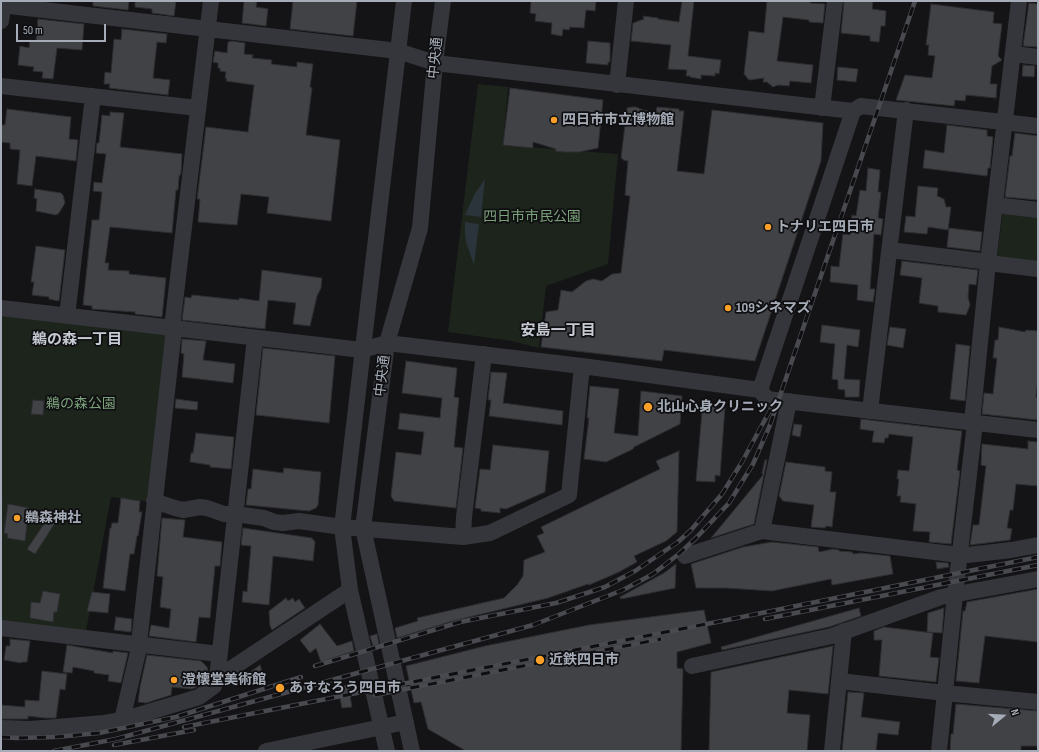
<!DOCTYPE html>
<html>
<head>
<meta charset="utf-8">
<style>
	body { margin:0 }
	#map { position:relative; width:1039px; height:752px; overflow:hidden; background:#141416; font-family:"Sofia Sans Condensed",sans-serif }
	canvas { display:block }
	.frame { position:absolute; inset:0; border:2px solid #a5acb7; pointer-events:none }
	.north { position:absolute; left:983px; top:696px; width:40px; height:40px; -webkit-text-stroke:3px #0f0f11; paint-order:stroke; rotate:72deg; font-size:11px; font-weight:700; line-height:16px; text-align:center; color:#a5acb7 }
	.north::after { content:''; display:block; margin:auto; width:14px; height:18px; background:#a5acb7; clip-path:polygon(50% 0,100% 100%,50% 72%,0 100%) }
	.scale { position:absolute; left:16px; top:24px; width:90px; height:18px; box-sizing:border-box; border:2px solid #a5acb7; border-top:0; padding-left:5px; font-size:12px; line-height:14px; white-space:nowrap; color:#a5acb7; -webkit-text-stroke:3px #0f0f11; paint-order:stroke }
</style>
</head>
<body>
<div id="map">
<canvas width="1039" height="752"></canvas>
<div class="frame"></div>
<div class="north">N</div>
<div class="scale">50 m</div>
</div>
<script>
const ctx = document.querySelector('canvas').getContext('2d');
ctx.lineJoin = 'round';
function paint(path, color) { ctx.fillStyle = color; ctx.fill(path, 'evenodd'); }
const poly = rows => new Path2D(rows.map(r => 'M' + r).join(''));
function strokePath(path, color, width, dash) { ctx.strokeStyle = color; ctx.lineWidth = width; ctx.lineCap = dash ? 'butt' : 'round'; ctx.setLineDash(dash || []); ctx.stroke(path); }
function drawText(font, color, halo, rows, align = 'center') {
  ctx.font = font + ' "Sofia Sans Condensed","Noto Sans JP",sans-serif'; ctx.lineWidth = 3.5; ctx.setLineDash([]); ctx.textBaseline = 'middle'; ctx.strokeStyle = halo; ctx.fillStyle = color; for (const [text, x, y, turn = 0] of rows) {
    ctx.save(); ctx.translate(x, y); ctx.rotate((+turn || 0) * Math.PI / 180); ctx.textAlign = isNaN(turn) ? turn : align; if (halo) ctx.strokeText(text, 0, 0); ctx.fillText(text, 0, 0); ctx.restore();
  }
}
const green = poly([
	[478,84,508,87,503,145,618,154,608,264,546,286,539,348,511,341,448,332],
	[1003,210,1038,213,1038,263,1000,259,997,256],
	[1,313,165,333,169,338,151,502,111,497,86,631,1,621]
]);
const water = poly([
	[485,179,481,217,465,215,474,195],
	[465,222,479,224,474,265,466,242,465,233]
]);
const building = poly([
	[93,1,129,1,128,10,93,6,93,1],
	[135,1,176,1,174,16,152,13,152,9,135,7,135,1],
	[244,1,257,1,256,7,268,9,266,26,242,23,244,1],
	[293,1,357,1,353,36,290,29,293,1],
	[531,1,596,1,595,11,586,10,584,28,570,27,569,30,563,29,562,36,551,34,552,23,535,21,536,14,530,13,531,1],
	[682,1,694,1,688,56,721,60,719,74,715,73,715,76,701,75,701,79,690,77,690,76,686,76,687,70,668,69,671,45,631,41,633,23,644,19,643,16,658,18,658,19,679,22,682,1],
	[767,1,810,1,810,3,825,4,823,23,809,22,809,20,783,17,777,61,813,65,811,83,790,81,789,86,778,85,773,87,767,82,763,82,764,78,749,80,744,74,749,31,764,33,767,1],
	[844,1,873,1,872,9,886,11,885,26,881,26,879,42,870,41,870,36,841,33,844,1],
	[1029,3,1038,4,1038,47,1023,46,1029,3],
	[931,4,994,12,993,23,1002,24,998,56,1002,60,992,66,990,84,997,84,996,98,966,95,965,101,955,100,954,106,896,100,905,75,932,78,935,56,928,55,929,45,926,45,931,4],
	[38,19,84,24,82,50,57,48,53,79,42,78,43,72,33,71,34,67,18,65,20,46,29,48,30,40,36,41,38,19],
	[122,29,167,34,166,43,157,42,153,78,170,80,168,95,109,88,110,84,104,84,105,72,111,73,114,39,121,40,122,29],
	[232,41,245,43,244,54,253,55,252,58,272,60,271,64,297,67,297,62,313,64,310,87,312,88,306,135,340,140,331,221,267,213,269,197,241,194,237,225,198,222,200,199,197,199,206,127,248,132,254,85,226,81,227,79,225,78,226,72,220,71,220,68,218,68,218,63,213,62,215,51,227,53,228,42,232,41],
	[588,41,610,43,610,62,608,62,608,65,586,63,588,41],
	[1023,65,1035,66,1034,77,1022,76,1023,65],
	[838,67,858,69,856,82,837,80,838,67],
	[510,88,603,100,598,148,579,152,564,152,555,151,556,149,533,142,533,148,503,145,510,88],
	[632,107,636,107,643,110,656,112,657,107,679,109,679,111,684,111,677,171,704,174,712,110,823,123,821,161,755,361,664,350,662,361,541,347,546,312,558,310,561,290,572,292,586,281,593,279,602,281,612,274,621,273,630,196,625,195,628,161,623,160,623,159,621,158,627,108,632,107],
	[7,109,71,117,69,139,78,140,76,161,36,156,32,186,17,184,20,150,10,149,10,143,1,142,1,125,5,125,7,109],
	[110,112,124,113,120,147,182,154,181,173,179,177,178,190,176,190,172,233,110,227,105,263,109,263,108,270,129,271,129,274,166,278,162,317,135,314,135,312,92,309,92,306,83,305,92,220,99,220,102,192,93,191,94,182,102,183,106,154,96,153,97,143,99,143,102,115,110,116,110,112],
	[947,125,987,130,987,136,993,137,990,168,988,168,987,176,923,168,925,150,944,153,947,125],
	[1015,133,1038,136,1038,200,1005,197,1010,156,1012,156,1015,133],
	[868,168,880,170,878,192,881,192,878,218,883,219,881,235,874,234,870,289,875,289,873,302,857,300,858,285,830,282,831,266,839,267,843,234,850,235,852,215,856,216,860,190,866,191,868,168],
	[918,186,938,188,937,196,944,199,946,207,951,207,948,230,928,227,927,234,904,232,906,216,915,217,918,186],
	[35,189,61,193,63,195,65,203,59,213,56,215,36,211,37,199,34,198,35,189],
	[949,228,982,232,980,251,947,247,949,228],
	[36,246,65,250,59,301,49,299,49,297,32,295,34,282,31,282,36,246],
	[902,261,978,270,976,285,969,284,968,297,970,305,966,315,938,312,938,306,919,303,922,278,900,275,902,261],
	[262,270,322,278,321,288,317,296,310,326,293,324,296,303,268,300,265,329,182,320,185,297,191,298,192,295,239,300,239,298,259,301,262,270],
	[822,325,860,330,858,347,847,345,844,379,860,380,859,397,845,397,845,390,838,389,838,380,832,379,835,344,820,342,822,325],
	[890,327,906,329,903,348,887,345,890,327],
	[999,327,1025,332,1026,330,1038,331,1038,378,1036,397,1038,398,1038,420,982,414,984,393,993,394,997,358,993,358,995,340,998,340,999,327],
	[182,339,206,341,203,360,235,364,233,383,182,377,184,354,181,353,182,339],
	[956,344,970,346,965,401,950,399,956,344],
	[263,348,335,356,329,423,256,415,263,348],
	[406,361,457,368,454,397,459,398,454,447,463,448,456,508,394,501,391,496,396,452,421,455,424,432,398,429,400,413,440,418,442,398,402,393,406,361],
	[491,372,507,373,503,403,563,411,562,425,489,416,491,400,488,400,491,372],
	[590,386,619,389,614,433,638,436,641,391,682,396,680,424,634,447,633,449,606,462,584,459,589,418,587,418,590,386],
	[176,399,198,402,197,410,175,408,176,399],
	[33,400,44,401,43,415,31,414,33,400],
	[705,406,725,407,720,476,715,475,715,482,696,481,702,412,704,412,705,406],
	[861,419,962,431,957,470,960,471,951,544,929,542,930,532,913,531,916,504,900,502,901,496,897,496,899,479,897,479,898,470,909,471,913,437,889,434,888,438,885,438,884,443,872,442,874,431,860,429,861,419],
	[794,424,802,425,800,437,792,435,794,424],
	[196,433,234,437,231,469,210,467,210,465,190,462,191,453,193,453,196,433],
	[1028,441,1038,442,1038,486,1016,484,1013,510,1010,510,1007,528,1012,529,1010,540,970,545,973,525,979,525,986,466,981,465,982,444,1028,449,1028,441],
	[493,445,549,451,545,492,506,509,500,508,500,513,481,511,481,509,475,508,480,469,490,470,493,445],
	[679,451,677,532,666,541,634,556,637,562,619,572,589,585,588,584,548,598,453,621,397,638,395,628,418,621,417,618,504,598,517,585,523,576,524,560,545,552,537,536,544,533,541,527,660,469,656,461,679,451],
	[765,460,767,460,754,524,711,538,763,475,762,473,765,460],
	[786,462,825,467,825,471,832,472,830,492,836,492,832,527,826,526,825,528,811,527,814,505,783,501,779,496,786,462],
	[284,468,321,472,318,505,316,508,309,511,246,505,248,489,251,489,253,469,283,473,284,468],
	[121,498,140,501,139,512,142,512,138,536,137,536,134,554,130,554,125,591,103,588,110,528,111,528,112,523,118,523,121,498],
	[8,504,29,508,25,541,7,538,8,534,4,533,8,504],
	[48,518,55,523,35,554,27,549,48,518],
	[162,518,185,520,183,537,222,542,220,566,215,566,210,618,199,617,196,642,149,636,151,625,169,628,171,609,160,607,163,577,157,576,162,518],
	[243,528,312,538,315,542,313,561,273,556,269,605,242,602,243,591,247,592,251,546,241,545,243,528],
	[772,542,818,547,819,552,833,549,839,550,839,551,852,552,853,554,861,553,890,556,893,574,832,585,831,579,772,591,726,588,696,588,691,564,743,547,772,542],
	[936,562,948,563,949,567,937,569,936,562],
	[676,564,675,588,621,599,620,597,664,573,676,564],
	[1038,589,1038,642,985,636,979,683,956,681,963,611,965,611,967,602,1038,589],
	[43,591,60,594,57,612,54,612,53,622,30,618,31,602,40,603,43,591],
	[92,592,110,594,108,613,87,611,92,592],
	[286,598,288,601,293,598,295,602,299,599,305,608,272,630,270,626,269,611,286,598],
	[859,608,861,616,829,627,722,650,721,647,859,608],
	[944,608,942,633,927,632,928,613,944,608],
	[704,610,711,643,677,652,677,668,683,669,681,751,466,751,428,729,421,702,414,703,406,666,485,646,589,625,704,610],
	[116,617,132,619,131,632,114,630,116,617],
	[320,624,337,646,352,641,354,651,321,662,316,648,310,653,300,640,320,624],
	[884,627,933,633,930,657,939,658,936,682,879,676,882,640,874,640,874,631,884,627],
	[377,634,379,644,373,646,370,636,377,634],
	[10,639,30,641,27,662,22,662,21,663,4,660,6,646,10,646,10,639],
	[67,645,113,653,113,651,128,653,121,683,108,681,109,675,94,673,94,671,73,667,72,673,63,672,67,645],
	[833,646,828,694,789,690,787,713,810,715,807,751,709,751,711,672,833,646],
	[147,655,201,661,207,667,208,672,206,680,195,688,191,689,172,687,171,695,146,703,138,702,140,687,147,655],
	[260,665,265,680,253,684,250,672,260,665],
	[42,671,67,674,65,690,60,689,56,718,45,718,28,716,28,719,1,719,1,705,25,707,25,700,39,701,42,671],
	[348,684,352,707,342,708,338,688,348,684],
	[848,692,864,693,861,717,900,722,898,735,878,733,876,751,842,751,848,692],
	[956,704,1038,711,1038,746,1021,746,1021,751,950,751,951,734,953,734,956,704]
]);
const minor = poly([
	[1,5,398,51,435,63,853,111],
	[1,21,4,1],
	[1013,54,1038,57],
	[617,85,626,1],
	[1,86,198,108],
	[822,108,835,1],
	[995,205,1038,210],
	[890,250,989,262],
	[988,263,1038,269],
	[1,308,362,350,387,343,582,366,760,390,767,399,1038,430],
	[67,316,93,96],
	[760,390,853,111,861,106,1038,126],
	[870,411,906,110],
	[972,422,988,263,1019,1],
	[154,501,175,508,183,510,200,507,207,508,224,514,235,514,264,518,274,522,283,523,299,521,342,527,463,537,490,533,569,495,582,366],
	[762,531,789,401],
	[463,537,464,517,484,354],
	[685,556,762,531,960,555,968,555,1011,550,1038,545],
	[1,628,219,654],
	[692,666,832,636,941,597,1038,579],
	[217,678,350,590],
	[839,681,945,693,1038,702],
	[122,720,138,652,173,338,173,319,211,1],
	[1,728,30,729,57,727,104,723,122,720,199,697,214,686,217,678,255,338],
	[266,751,406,722],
	[387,751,350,590,342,527,404,1],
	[412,751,363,528,387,343,420,228,435,63,443,1],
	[832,751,844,631],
	[939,751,955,595,975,423]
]);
const rail = poly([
	[765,619,1038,565],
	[315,666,460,622,556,603,605,587,635,571,678,542,691,530,722,494,742,462,774,403],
	[375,695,661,639],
	[184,727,727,620,1038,557],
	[1,737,16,738,56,737,99,733,176,717,301,677],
	[116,739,533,625,623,590,653,574,680,553,697,537,729,503,753,464,770,425,915,1],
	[114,745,194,730],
	[54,751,121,738]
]);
const markers = [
	[554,120,4,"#f8a02a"],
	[768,227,4,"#f8a02a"],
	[728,308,4,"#f8a02a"],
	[648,407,5,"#f8a02a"],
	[17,518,4,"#f8a02a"],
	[540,660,5,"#f8a02a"],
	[174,680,4,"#f8a02a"],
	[280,688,5,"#f8a02a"]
];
const streetNames = [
	["中央通",436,58,-84],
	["中央通",383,376,-83]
];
const poiNames = [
	["四日市市立博物館",562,120],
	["トナリエ四日市",776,227],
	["109シネマズ",736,308],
	["北山心身クリニック",657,407],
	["鵜森神社",25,518],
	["近鉄四日市",549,660],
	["澄懐堂美術館",182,680],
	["あすなろう四日市",289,688]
];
const parkNames = [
	["四日市市民公園",532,217],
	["鵜の森公園",81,404]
];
const neighbourhoodNames = [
	["安島一丁目",558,331],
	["鵜の森一丁目",77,340]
];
paint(green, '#1c241c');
paint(water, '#2a343a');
paint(building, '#404246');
strokePath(building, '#2e2e32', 1);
strokePath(minor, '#35363b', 16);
strokePath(rail, '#484a50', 4.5);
strokePath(rail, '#0f0f11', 3, [9]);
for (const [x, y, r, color] of markers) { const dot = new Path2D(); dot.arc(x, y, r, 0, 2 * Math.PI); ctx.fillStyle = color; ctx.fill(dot); strokePath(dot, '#0f0f11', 1.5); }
drawText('14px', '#a5acb7', '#0f0f11', streetNames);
drawText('bold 14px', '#a5acb7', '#0f0f11', poiNames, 'left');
drawText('14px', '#7ca27b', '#0f0f11', parkNames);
drawText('bold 15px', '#c6cad2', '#0f0f11', neighbourhoodNames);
</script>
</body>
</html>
